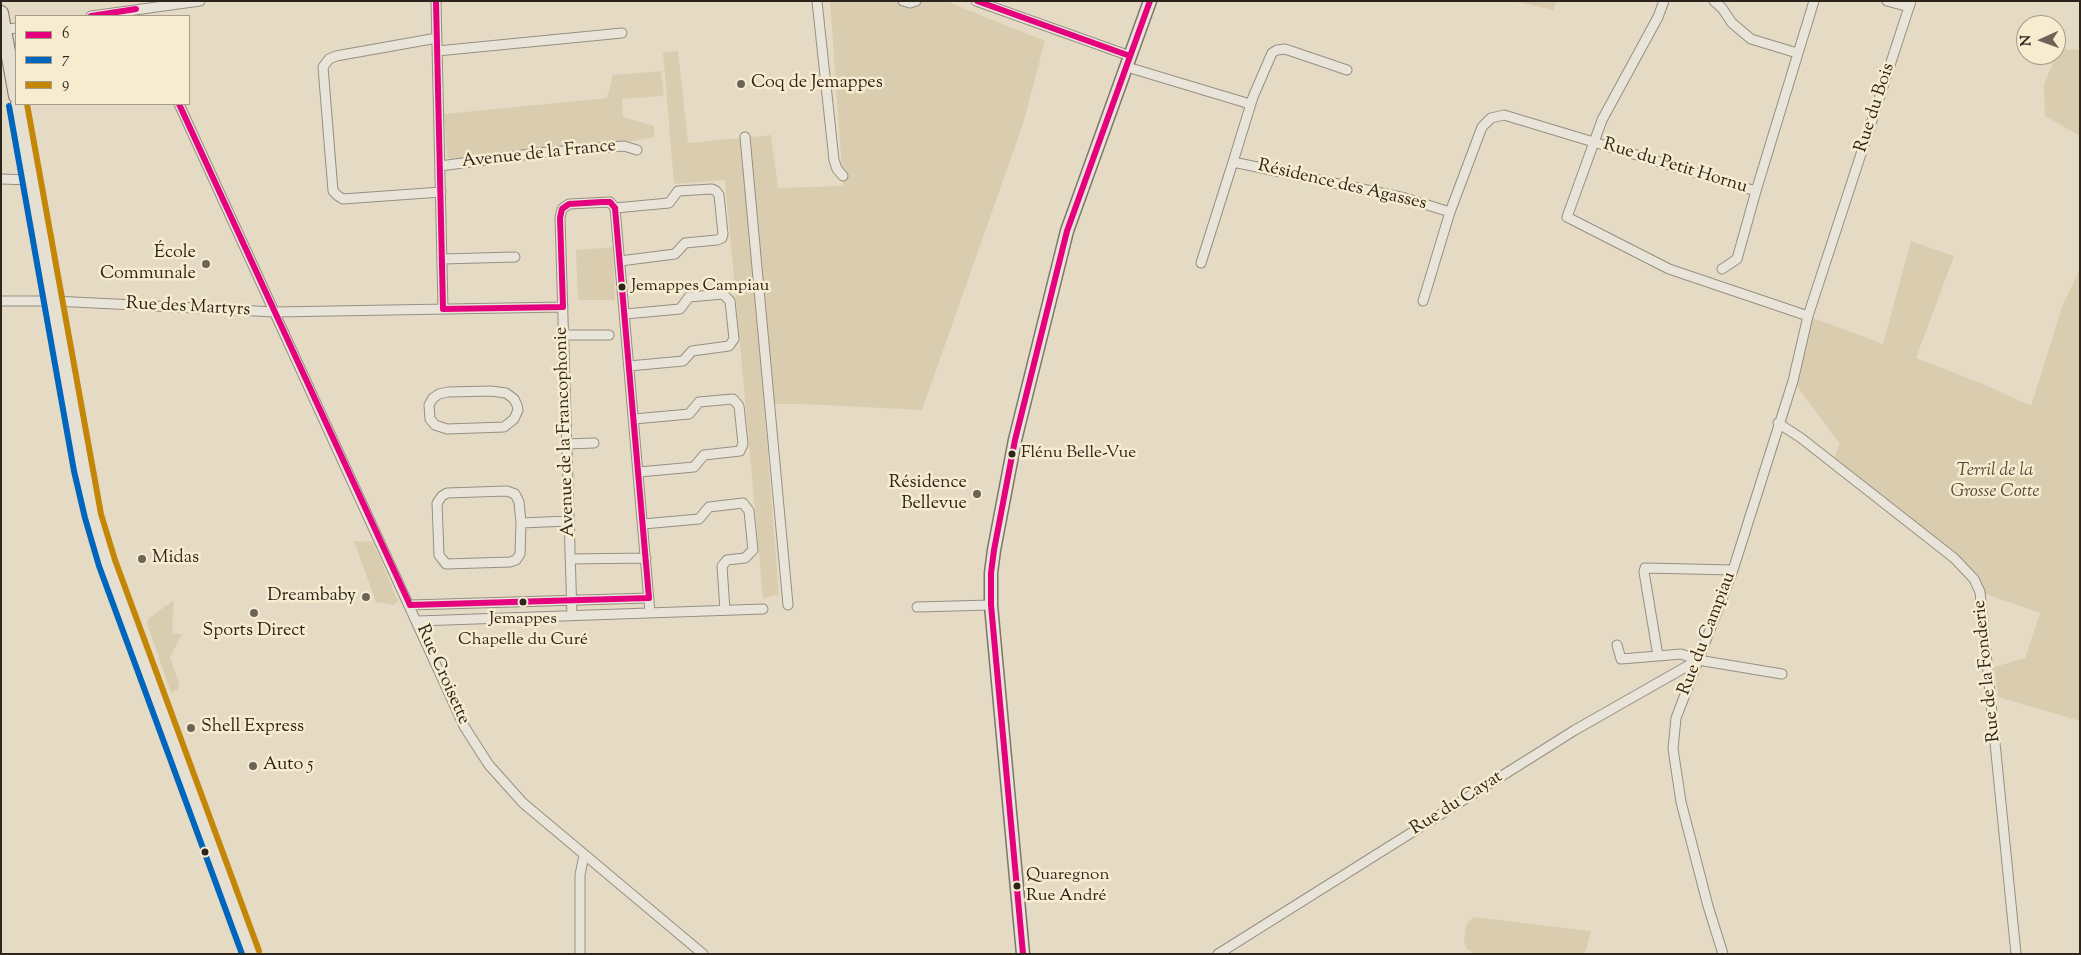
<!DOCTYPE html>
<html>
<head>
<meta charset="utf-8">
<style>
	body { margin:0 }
	#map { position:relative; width:2081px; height:955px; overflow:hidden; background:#e5dbc5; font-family:"Sorts Mill Goudy",serif }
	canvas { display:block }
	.frame { position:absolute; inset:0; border:2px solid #2d241c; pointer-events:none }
	.legend { position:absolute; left:15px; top:15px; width:175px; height:90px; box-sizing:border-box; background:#f7ecd0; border:1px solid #a69c88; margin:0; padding:6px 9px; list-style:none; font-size:15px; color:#2d241c }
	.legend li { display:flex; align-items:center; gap:10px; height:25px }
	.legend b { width:25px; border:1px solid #a69c88 }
	.north { position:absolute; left:2016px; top:15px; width:50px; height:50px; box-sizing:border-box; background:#f7ecd0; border:1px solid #a69c88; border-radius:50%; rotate:268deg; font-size:14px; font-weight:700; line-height:20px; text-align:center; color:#2d241c }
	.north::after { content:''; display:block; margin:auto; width:18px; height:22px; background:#6d6457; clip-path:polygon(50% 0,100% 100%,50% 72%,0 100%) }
</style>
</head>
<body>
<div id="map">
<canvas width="2081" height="955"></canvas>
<div class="frame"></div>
<ul class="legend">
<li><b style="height:6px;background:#e5007d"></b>6</li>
<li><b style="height:6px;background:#0065bd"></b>7</li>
<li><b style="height:6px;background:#c48607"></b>9</li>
</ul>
<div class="north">N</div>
</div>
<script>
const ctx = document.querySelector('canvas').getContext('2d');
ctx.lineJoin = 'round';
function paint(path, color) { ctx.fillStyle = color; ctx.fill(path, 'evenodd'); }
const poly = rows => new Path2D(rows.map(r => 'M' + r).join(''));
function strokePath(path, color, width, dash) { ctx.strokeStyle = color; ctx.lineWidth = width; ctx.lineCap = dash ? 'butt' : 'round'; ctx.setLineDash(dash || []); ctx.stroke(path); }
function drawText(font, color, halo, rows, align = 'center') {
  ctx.font = font + ' "Sorts Mill Goudy",serif'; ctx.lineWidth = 5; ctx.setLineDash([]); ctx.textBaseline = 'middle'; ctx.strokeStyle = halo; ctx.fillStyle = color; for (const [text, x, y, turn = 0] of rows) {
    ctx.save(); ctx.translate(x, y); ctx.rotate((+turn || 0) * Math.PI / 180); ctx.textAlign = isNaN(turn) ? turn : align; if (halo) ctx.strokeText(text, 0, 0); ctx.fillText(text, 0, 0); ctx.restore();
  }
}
const green = poly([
	[830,1,946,1,1045,41,1023,124,922,410,802,404,764,404,779,595,763,598,725,180,674,184,663,52,678,51,688,143,771,135,778,188,843,186],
	[1514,1,1557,1,1553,10],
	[2059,49,2080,50,2080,136,2045,116,2044,84],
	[661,71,664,96,622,99,623,117,654,126,654,137,627,142,543,148,453,160,447,157,444,114,607,98,613,75],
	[1911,241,1954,256,1916,358,1983,384,2031,406,2063,304,2080,269,2080,721,1998,697,1994,667,2025,658,2040,613,1980,592,1974,579,1832,463,1840,444,1793,381,1808,316,1883,344],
	[613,247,615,300,578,300,576,250],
	[354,541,373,542,398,601,394,605,376,602],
	[174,600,172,634,182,634,170,657,179,684,178,689,171,693,147,623,149,618],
	[1473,917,1591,931,1585,954,1475,954,1467,949,1464,942,1466,925]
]);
const street = poly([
	[436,1,443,309],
	[817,1,834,160,837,169,843,176],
	[903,1,910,3,916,1],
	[976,1,1130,56],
	[1664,1,1658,17,1602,120,1567,217,1669,269,1808,316],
	[1714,1,1722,8,1732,23,1751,39,1797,53],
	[1887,1,1909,7],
	[91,16,200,1],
	[1,30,16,28],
	[437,38,336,56,329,59,323,67,333,191,338,196,343,199,441,192],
	[437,51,622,33],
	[1127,67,1250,104],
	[1347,70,1285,49,1277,50,1272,53,1253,97,1233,162,1405,198,1450,212,1482,127,1491,118,1504,115,1756,191,1814,1],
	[179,104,464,726,476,745,489,765,523,803,703,954],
	[745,137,788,605],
	[440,166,538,153,624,146,637,150],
	[1,179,32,180],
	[615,208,650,613],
	[615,208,669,203,678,191,712,189,716,191,719,195,723,234,722,238,717,240,685,243,675,254,620,261],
	[443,259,515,257],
	[1201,263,1233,162],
	[1722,269,1737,259,1756,191],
	[1,301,54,301,275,312,563,307],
	[1423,301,1450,212],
	[625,314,680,309,689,297,723,294,730,301,734,339,729,346,692,351,683,361,629,366],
	[564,335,609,335],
	[491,391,506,393,514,399,517,405,518,410,514,419,504,427,447,429,435,425,430,419,429,405,433,398,439,394,448,392,491,391],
	[634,419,689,414,699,402,733,399,739,406,743,444,740,451,704,455,694,467,639,472],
	[1778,423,1801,438,1954,558,1974,579,1980,592,2016,954],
	[567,444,594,443],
	[521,523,520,554,516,560,510,562,446,564,439,555,437,503,442,496,447,493,507,491,515,494,519,502,521,523,569,521],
	[643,524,699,519,709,507,743,503,749,511,753,550,745,558,727,560,722,566,725,610],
	[570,559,646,558],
	[1733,570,1645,568,1644,572,1658,656,1681,654,1698,660,1782,674],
	[410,605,649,598],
	[917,607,991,605],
	[572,616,560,218,562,209,569,204,610,202,615,208],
	[418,621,763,609],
	[1617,645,1621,659,1658,656],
	[580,954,580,875,584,855],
	[1218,954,1575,730,1698,660],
	[1723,954,1708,906,1681,802,1673,749,1676,718,1733,570,1793,381,1808,316,1911,1]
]);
const secondary = poly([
	[1023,954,991,605,991,573,994,550,1015,440,1067,231,1150,1]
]);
const primary = poly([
	[1,13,16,96],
	[18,104,83,469,93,516,107,563,251,954]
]);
const bus1 = poly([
	[436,1,443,309],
	[977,1,1130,56],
	[91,16,136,9],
	[179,104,410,605],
	[615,208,649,598],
	[563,307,560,218,562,209,569,204,602,202,610,202,615,208],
	[443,309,563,307],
	[410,605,649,598],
	[1023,954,991,605,991,573,994,550,1015,440,1067,231,1150,1]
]);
const bus2 = poly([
	[9,106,74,471,85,518,99,566,242,954]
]);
const bus3 = poly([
	[27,104,101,514,115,560,259,951]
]);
const markers = [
	[741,84,5,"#6d6457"],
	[206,264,5,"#6d6457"],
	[622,287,4.5,"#2d241c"],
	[1012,454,4.5,"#2d241c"],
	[977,494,5,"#6d6457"],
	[142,559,5,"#6d6457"],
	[366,597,5,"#6d6457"],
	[523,602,4.5,"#2d241c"],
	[254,613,5,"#6d6457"],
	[191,728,5,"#6d6457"],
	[253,766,5,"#6d6457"],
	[205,852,4.5,"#2d241c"],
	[1017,886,4.5,"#2d241c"]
];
const busNames = [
	["Jemappes Campiau",631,287],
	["Flénu Belle-Vue",1021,454],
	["Jemappes",523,620,"center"],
	["Chapelle du Curé",523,641,"center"],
	["Quaregnon",1026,876],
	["Rue André",1026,897]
];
const poiNames = [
	["Coq de Jemappes",751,84],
	["École",196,254,"right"],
	["Communale",196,275,"right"],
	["Résidence",967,484,"right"],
	["Bellevue",967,505,"right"],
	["Midas",152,559],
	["Dreambaby",356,597,"right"],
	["Sports Direct",254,632,"center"],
	["Shell Express",201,728],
	["Auto 5",263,766]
];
const streetNames = [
	["Rue du Bois",1876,108,-72],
	["Avenue de la France",539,155,-6],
	["Rue du Petit Hornu",1675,167,17],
	["Résidence des Agasses",1342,186,13],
	["Rue des Martyrs",188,308,3],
	["Avenue de la Francophonie",566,432,-92],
	["Rue du Campiau",1708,634,-69],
	["Rue de la Fonderie",1988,671,-96],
	["Rue Croisette",442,675,66],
	["Rue du Cayat",1457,804,-32]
];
const parkNames = [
	["Terril de la",1995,472],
	["Grosse Cotte",1995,493]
];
paint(green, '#dacdaf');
strokePath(street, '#968f82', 11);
strokePath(secondary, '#7c766b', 15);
strokePath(primary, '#7c766b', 16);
strokePath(street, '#e9e4d9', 9);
strokePath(secondary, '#e9e4d9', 12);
strokePath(primary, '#e6e0d3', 14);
strokePath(bus1, '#e5007d', 6);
strokePath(bus2, '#0065bd', 6);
strokePath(bus3, '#c48607', 6);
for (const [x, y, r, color] of markers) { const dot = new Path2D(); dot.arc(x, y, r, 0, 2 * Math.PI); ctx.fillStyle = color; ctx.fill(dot); strokePath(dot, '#f7ecd0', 2); }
drawText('17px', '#2d241c', '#f7ecd0', busNames, 'left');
drawText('18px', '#2d241c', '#f7ecd0', poiNames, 'left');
drawText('18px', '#2d241c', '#f7ecd0', streetNames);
drawText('italic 18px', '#564b3c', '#f7ecd0', parkNames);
</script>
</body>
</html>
